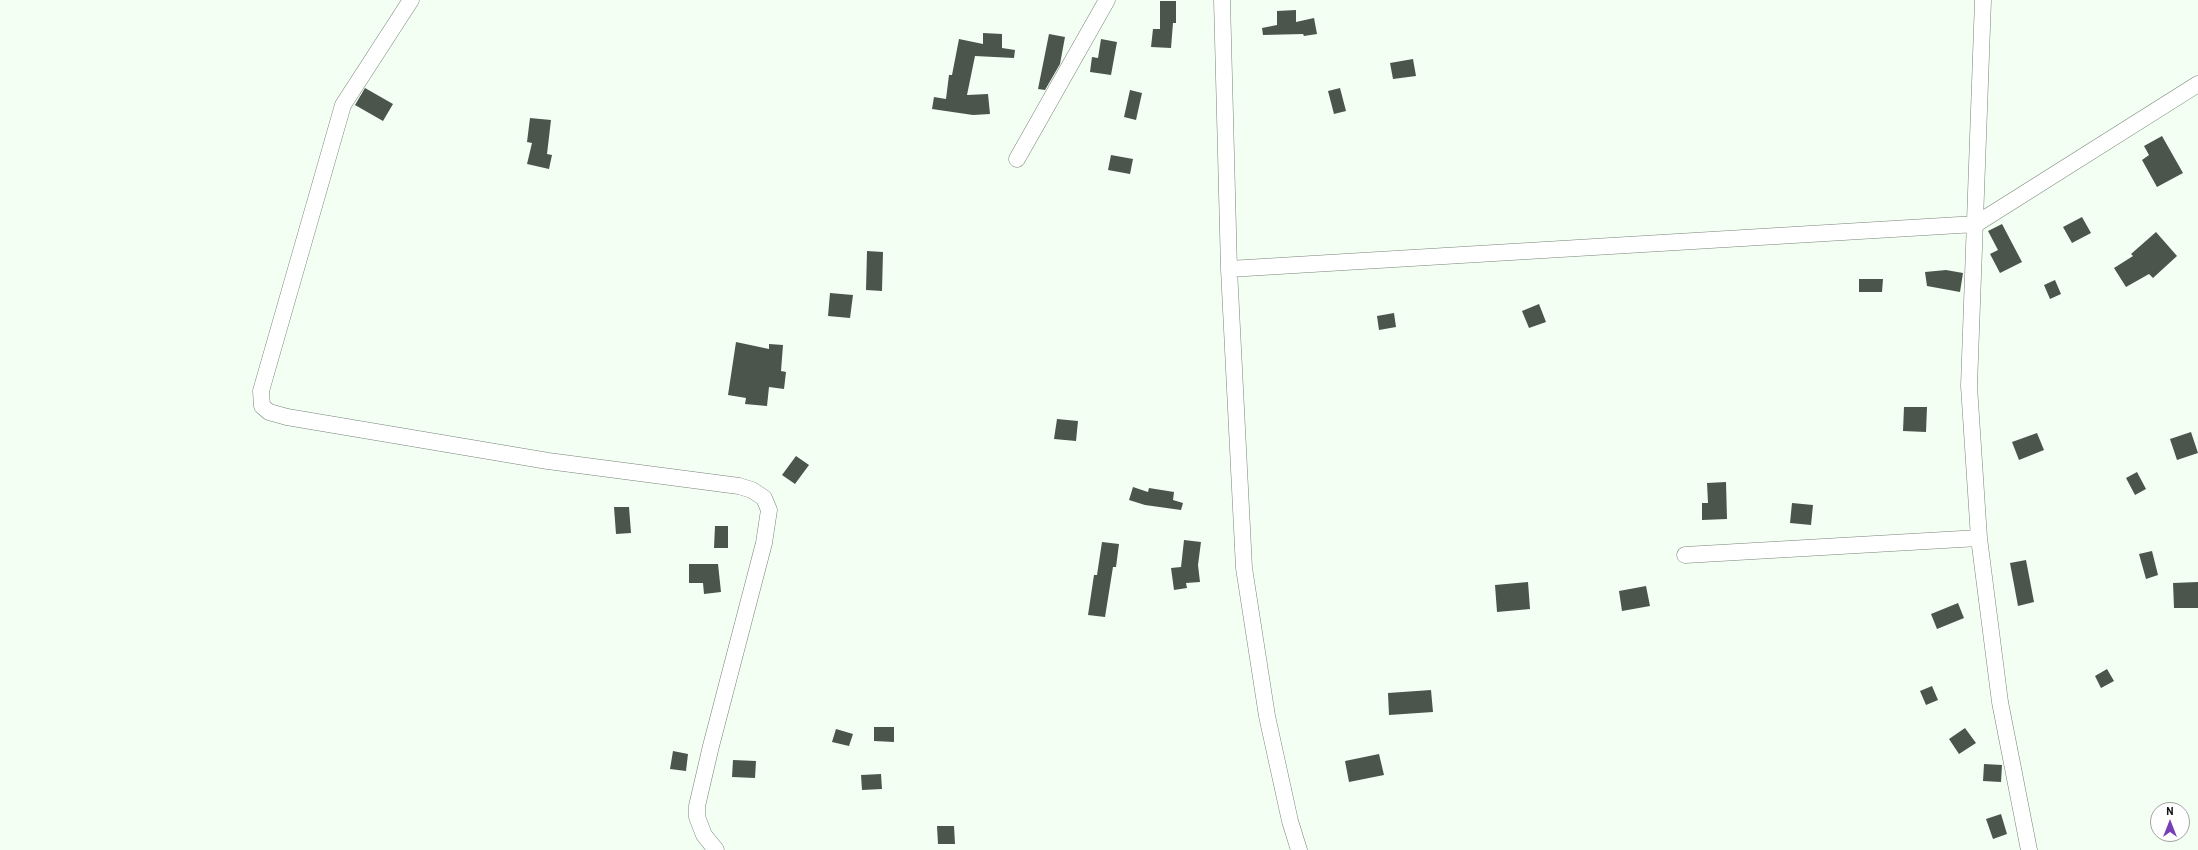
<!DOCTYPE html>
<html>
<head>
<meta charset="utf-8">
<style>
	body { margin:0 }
	#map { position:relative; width:2198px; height:850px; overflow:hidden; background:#f3fff3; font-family:Barlow,sans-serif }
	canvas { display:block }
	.north { position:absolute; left:2150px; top:802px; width:40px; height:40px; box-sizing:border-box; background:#fff; border:1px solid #a1a3a1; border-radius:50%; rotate:0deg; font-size:11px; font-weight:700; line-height:16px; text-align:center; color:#141814 }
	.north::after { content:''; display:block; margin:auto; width:14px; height:18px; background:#773fb5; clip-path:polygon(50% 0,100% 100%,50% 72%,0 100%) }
</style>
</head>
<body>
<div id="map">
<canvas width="2198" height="850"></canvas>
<div class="north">N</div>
</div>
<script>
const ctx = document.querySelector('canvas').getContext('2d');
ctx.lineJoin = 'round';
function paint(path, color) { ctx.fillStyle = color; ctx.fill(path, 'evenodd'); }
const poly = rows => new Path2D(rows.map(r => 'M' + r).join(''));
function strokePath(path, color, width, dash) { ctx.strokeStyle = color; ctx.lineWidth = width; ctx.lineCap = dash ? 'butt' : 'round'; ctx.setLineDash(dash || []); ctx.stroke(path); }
const building = poly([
	[1160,1,1176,1,1176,23,1173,23,1171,48,1151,47,1153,29,1160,29],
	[1296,10,1296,22,1314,18,1317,34,1304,36,1303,34,1263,35,1262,28,1277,25,1277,11],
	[983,33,1002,34,1002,48,1015,50,1014,58,975,56,967,95,988,94,990,114,973,115,932,109,934,97,946,99,949,75,952,75,959,39,983,44],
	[1049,34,1065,37,1060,64,1045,90,1038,89],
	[1101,39,1117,42,1111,75,1090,72,1092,57,1098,58],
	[1413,59,1416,76,1393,79,1390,63],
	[365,88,393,104,383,121,355,105],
	[1340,88,1346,111,1334,114,1328,91],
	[1130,90,1142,93,1136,120,1124,117],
	[530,118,551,120,547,154,552,155,549,169,527,164,532,143,527,142],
	[2162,136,2183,173,2157,187,2142,160,2149,155,2144,146],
	[1111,155,1133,159,1130,174,1108,170],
	[2082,217,2091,233,2072,243,2063,227],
	[2002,224,2022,262,2000,273,1990,254,1998,250,1988,231],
	[2156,232,2177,256,2153,278,2149,274,2126,287,2114,268,2133,256,2131,254],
	[867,251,883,252,882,291,866,290],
	[1946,270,1963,273,1960,292,1927,286,1925,272],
	[1859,279,1883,279,1882,292,1859,292],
	[2055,280,2061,294,2050,299,2044,285],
	[830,293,853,295,850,318,828,316],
	[1539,304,1546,322,1529,328,1522,311],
	[1394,313,1396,327,1379,330,1377,316],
	[736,342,769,349,769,344,783,345,781,371,786,372,784,389,769,387,767,406,745,404,746,398,728,395],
	[1904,407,1927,407,1926,432,1903,431],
	[1057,419,1078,421,1076,441,1054,439],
	[2191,432,2198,453,2177,460,2170,439],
	[2037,433,2044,450,2019,460,2012,442],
	[796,456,809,465,795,484,782,475],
	[2137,472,2146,489,2135,495,2126,478],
	[1726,482,1727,519,1702,520,1702,503,1708,503,1707,483],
	[1133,487,1148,492,1149,488,1174,492,1173,500,1183,503,1181,510,1145,505,1129,500],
	[1792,503,1813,505,1811,525,1790,523],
	[614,507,629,507,631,533,616,534],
	[715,526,728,526,728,548,714,548],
	[1184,540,1201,542,1198,565,1200,582,1186,583,1187,588,1174,590,1171,568,1181,567],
	[1102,542,1119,544,1116,567,1113,567,1105,617,1088,615,1094,575,1097,575],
	[2152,551,2158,575,2146,579,2139,554],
	[2026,560,2034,602,2018,606,2010,563],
	[689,564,718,564,721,592,704,594,703,583,689,583],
	[1528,582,1530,609,1497,612,1495,585],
	[2198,582,2198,608,2174,608,2173,583],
	[1646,586,1650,606,1622,611,1619,591],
	[1958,603,1964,618,1937,629,1931,614],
	[2107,669,2114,681,2101,688,2095,676],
	[1932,686,1938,700,1926,705,1920,691],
	[1431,690,1433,712,1389,715,1388,693],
	[874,727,894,727,894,742,874,741],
	[1965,728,1976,743,1959,754,1949,739],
	[836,729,853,734,849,746,832,742],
	[673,751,688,754,686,771,670,769],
	[1379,754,1384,775,1349,782,1345,761],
	[733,760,756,761,755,778,732,777],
	[1984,764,2002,765,2001,782,1983,781],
	[881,774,882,789,862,790,861,775],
	[2001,814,2007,834,1993,839,1986,819],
	[937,826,954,826,955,844,938,844]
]);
const minor = poly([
	[411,0,343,105,261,391,262,406,269,412,287,417,548,461,739,486,752,490,764,498,769,510,764,543,711,746,697,806,697,817,704,835,716,850],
	[1222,0,1229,269,1244,568,1267,716,1290,821,1299,850],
	[1983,0,1969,386,1979,538,2000,702,2029,850],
	[1017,159,1107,0],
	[1229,269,1976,224,2198,84],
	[1685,555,1979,538]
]);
paint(building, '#4c554c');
strokePath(minor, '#788378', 17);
strokePath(minor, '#fff', 16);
</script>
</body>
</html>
